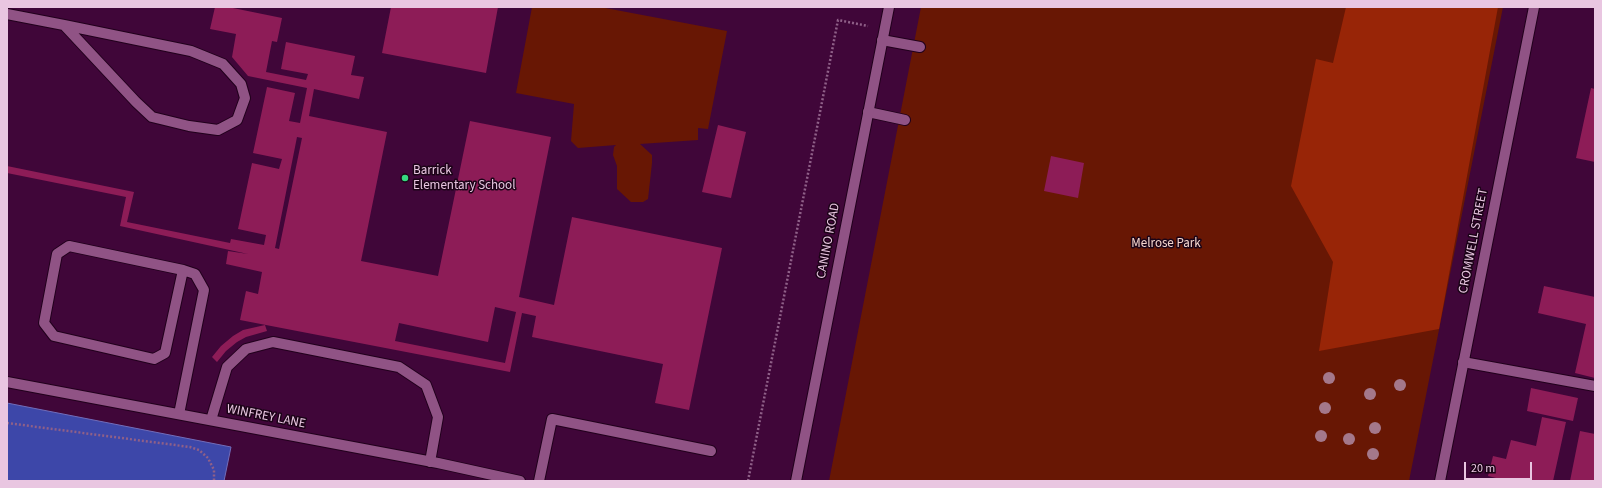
<!DOCTYPE html>
<html>
<head>
<meta charset="utf-8">
<style>
	body { margin:0 }
	#map { position:relative; width:1602px; height:488px; overflow:hidden; background:#400639; font-family:"Source Sans 3",sans-serif }
	canvas { display:block }
	.frame { position:absolute; inset:0; border:8px solid #e9c6e1; pointer-events:none }
	.scale { position:absolute; left:1464px; top:462px; width:68px; height:18px; box-sizing:border-box; border:2px solid #e9c6e1; border-top:0; padding-left:5px; font-size:12px; line-height:14px; white-space:nowrap; color:#e9c6e1; -webkit-text-stroke:3px #1b0417; paint-order:stroke }
</style>
</head>
<body>
<div id="map">
<canvas width="1602" height="488"></canvas>
<div class="frame"></div>
<div class="scale">20 m</div>
</div>
<script>
const ctx = document.querySelector('canvas').getContext('2d');
ctx.lineJoin = 'round';
function paint(path, color) { ctx.fillStyle = color; ctx.fill(path, 'evenodd'); }
const poly = rows => new Path2D(rows.map(r => 'M' + r).join(''));
function strokePath(path, color, width, dash) { ctx.strokeStyle = color; ctx.lineWidth = width; ctx.lineCap = dash ? 'butt' : 'round'; ctx.setLineDash(dash || []); ctx.stroke(path); }
function drawText(font, color, halo, rows, align = 'center') {
  ctx.font = font + ' "Source Sans 3",sans-serif'; ctx.lineWidth = 3; ctx.setLineDash([]); ctx.textBaseline = 'middle'; ctx.strokeStyle = halo; ctx.fillStyle = color; for (const [text, x, y, turn = 0] of rows) {
    ctx.save(); ctx.translate(x, y); ctx.rotate((+turn || 0) * Math.PI / 180); ctx.textAlign = isNaN(turn) ? turn : align; if (halo) ctx.strokeText(text, 0, 0); ctx.fillText(text, 0, 0); ctx.restore();
  }
}
const green = poly([
	[532,7,600,7,727,31,708,129,698,128,698,140,640,144,652,155,652,163,648,199,643,202,631,202,617,189,617,166,613,155,614,147,616,145,578,148,571,141,574,104,516,93],
	[921,7,1503,7,1409,481,829,481]
]);
const forest = poly([
	[1346,7,1498,7,1439,329,1319,351,1333,262,1291,186,1316,59,1333,63]
]);
const water = poly([
	[7,403,231,447,224,481,7,481,7,403]
]);
const building = poly([
	[215,7,228,7,282,18,277,42,272,41,266,72,306,80,308,74,281,69,286,42,355,56,351,75,364,77,359,99,314,89,309,116,387,132,361,261,438,276,470,121,551,137,519,297,554,305,572,217,722,248,689,410,655,403,663,364,532,337,536,316,522,313,510,372,240,320,246,291,258,294,262,272,226,264,228,251,248,254,120,226,126,197,7,173,7,166,134,192,127,222,230,243,231,239,264,245,266,235,238,229,252,163,279,169,282,159,253,153,267,87,295,93,289,121,300,123,307,88,248,76,232,57,236,34,210,29],
	[297,137,302,138,279,249,275,248],
	[495,307,516,312,505,363,395,341,399,323,488,342],
	[391,7,498,7,486,73,382,53],
	[1591,88,1595,89,1595,162,1576,158],
	[718,125,746,132,731,198,702,192],
	[1051,156,1084,163,1078,198,1044,191],
	[1544,286,1595,297,1595,378,1575,373,1586,324,1538,313],
	[265,325,267,331,246,337,237,342,226,351,217,362,212,357,221,346,233,336,243,330],
	[1531,388,1578,398,1573,421,1527,411],
	[1542,417,1566,422,1553,481,1508,481,1488,476,1493,456,1506,459,1511,440,1536,446],
	[1580,431,1595,434,1595,481,1570,481]
]);
const path = poly([
	[7,423,190,447,199,450,208,458,214,470,214,481],
	[748,481,838,20,868,26]
]);
const lane = poly([
	[7,14,64,25,191,51,223,64,241,84,245,98,237,120,218,130,189,126,152,117,136,102,64,25],
	[882,40,920,47],
	[868,112,905,120],
	[1463,362,1595,386],
	[179,414,204,290,195,274,183,270,69,246,57,254,44,323,54,336,154,359,165,353,183,270],
	[211,420,227,367,246,349,273,342,399,367,426,385,438,417,430,462],
	[539,481,552,419,711,451]
]);
const street = poly([
	[7,382,438,463,520,481],
	[1440,481,1534,7]
]);
const secondary = poly([
	[796,481,889,7]
]);
const trees = [
	[1329,378],
	[1400,385],
	[1370,394],
	[1325,408],
	[1375,428],
	[1321,436],
	[1349,439],
	[1373,454]
];
const markers = [
	[405,178,4,"#36d880"]
];
const poiNames = [
	["Barrick",413,171],
	["Elementary School",413,186]
];
const streetNames = [
	["CANINO ROAD",829,241,-79],
	["CROMWELL STREET",1474,241,-79],
	["WINFREY LANE",266,417,11]
];
const parkNames = [
	["Melrose Park",1166,244]
];
paint(green, '#681704');
paint(forest, '#982507');
paint(water, '#3d47a9');
strokePath(water, '#716dba', 1);
paint(building, '#8d1c57');
strokePath(lane, '#21001c', 12);
strokePath(street, '#21001c', 12);
strokePath(secondary, '#21001c', 12);
strokePath(path, '#8f6088', 2.5, [2, 2]);
strokePath(lane, '#905385', 10);
strokePath(street, '#905385', 10);
strokePath(secondary, '#905385', 10);
ctx.fillStyle = '#a4788b';
for (const [x, y] of trees) { ctx.beginPath(); ctx.arc(x, y, 6, 0, 2 * Math.PI); ctx.fill(); }
for (const [x, y, r, color] of markers) { const dot = new Path2D(); dot.arc(x, y, r, 0, 2 * Math.PI); ctx.fillStyle = color; ctx.fill(dot); strokePath(dot, '#1b0417', 1.5); }
drawText('13px', '#e9c6e1', '#1b0417', poiNames, 'left');
drawText('13px', '#e9c6e1', '#1b0417', streetNames);
drawText('13px', '#f6d6ce', '#1b0417', parkNames);
</script>
</body>
</html>
